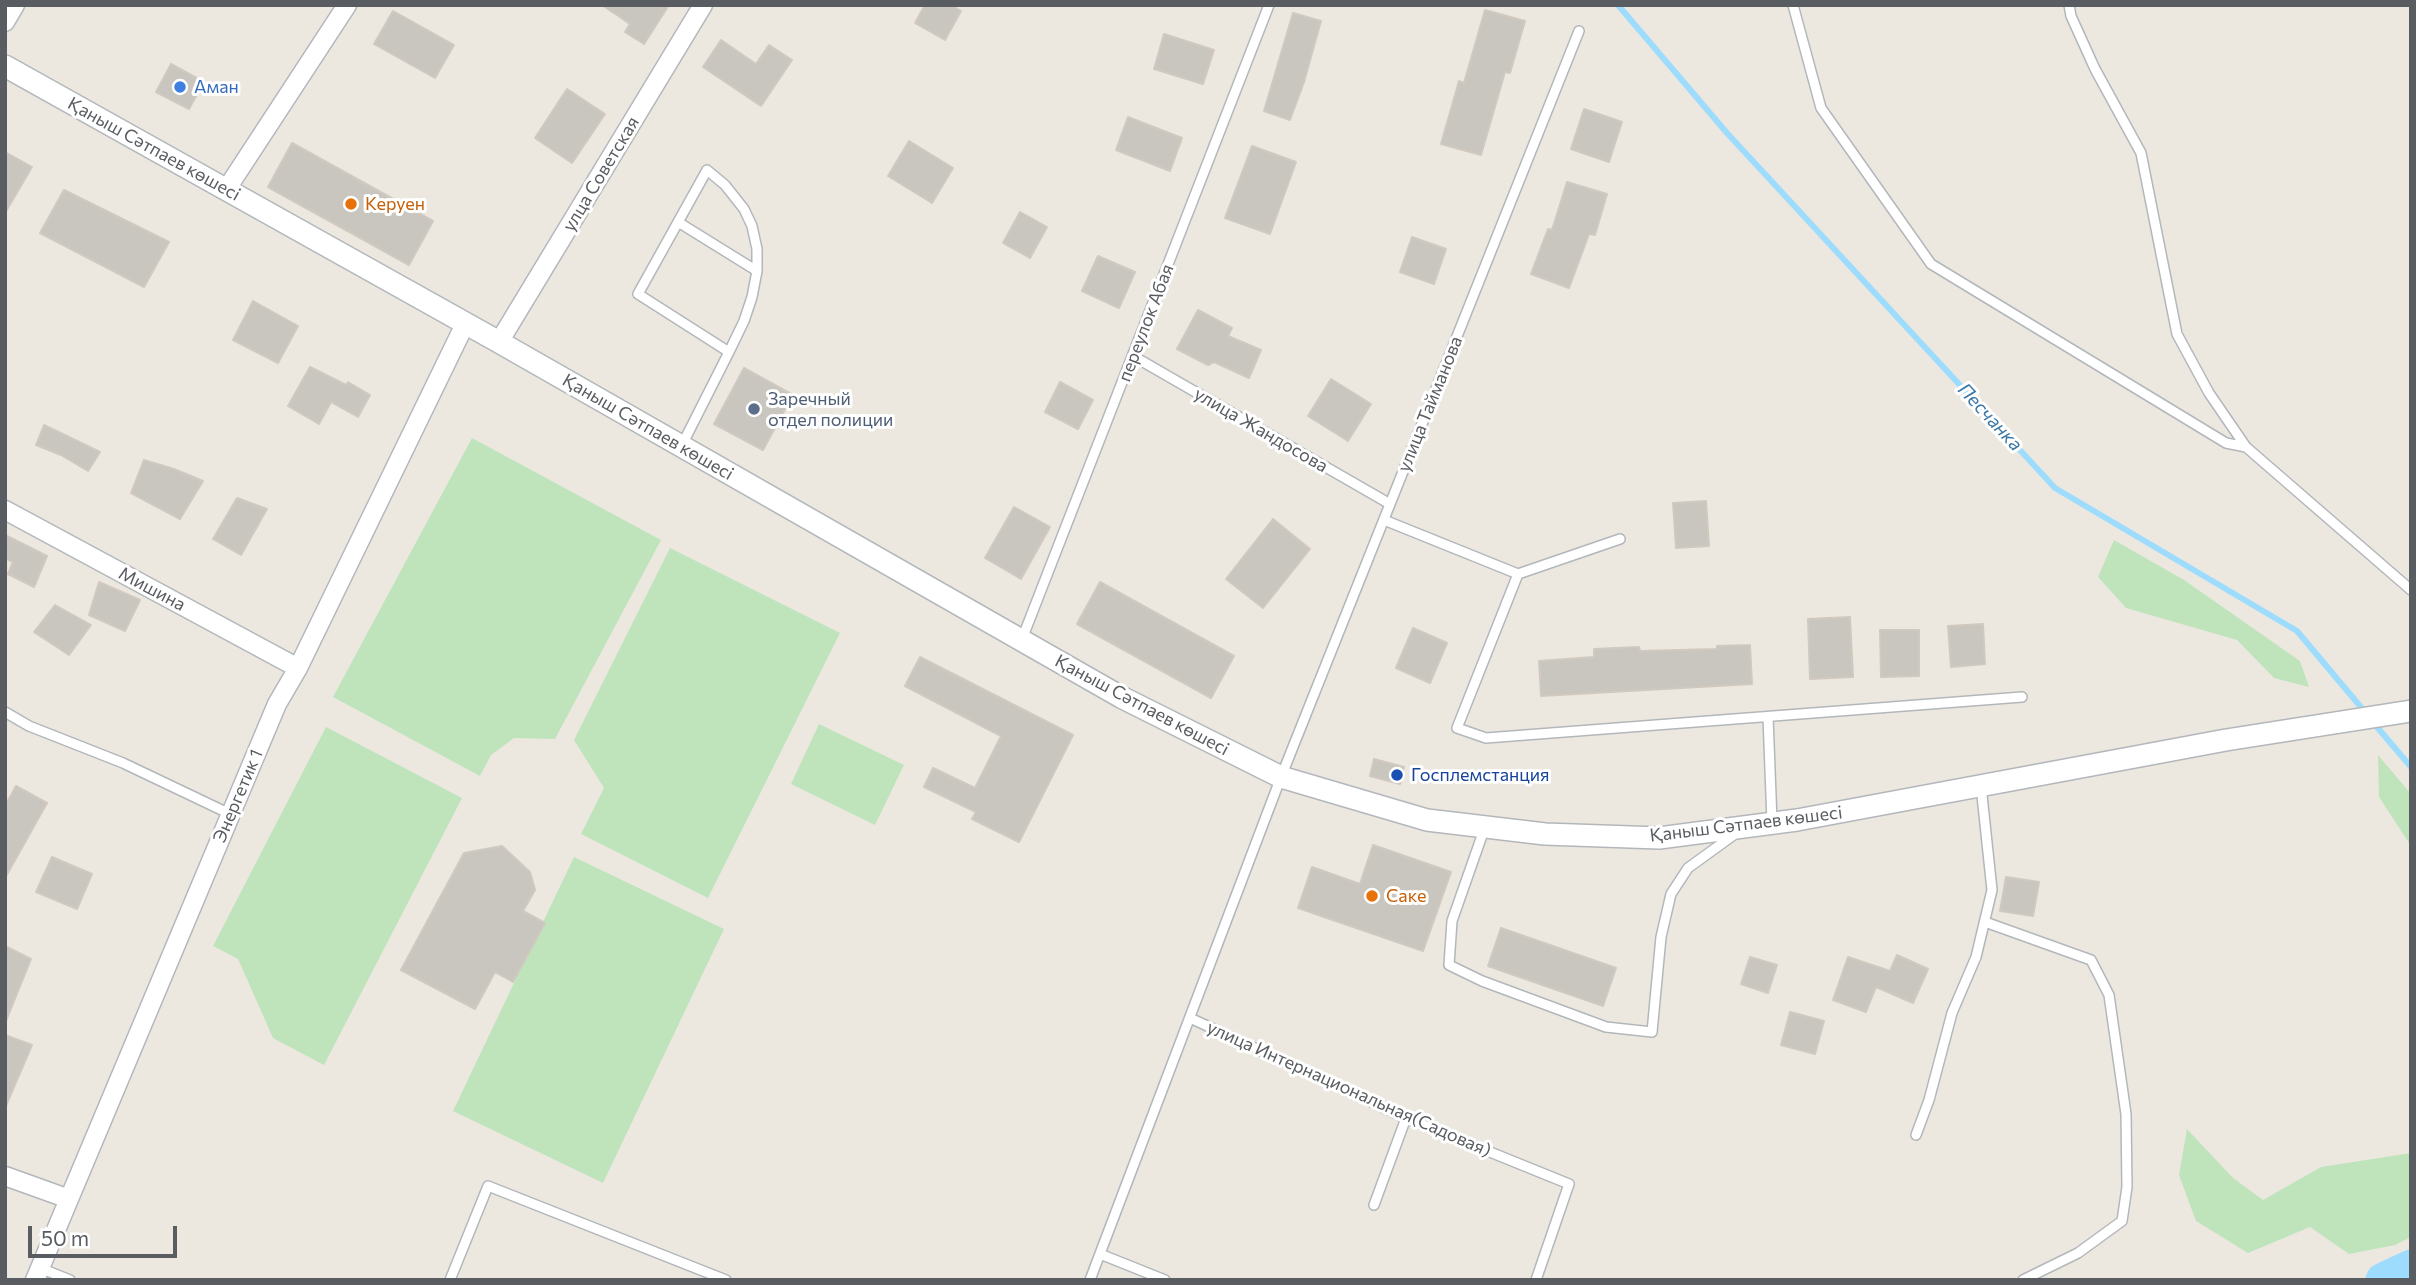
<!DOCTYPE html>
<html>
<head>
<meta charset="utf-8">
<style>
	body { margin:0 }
	#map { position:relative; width:2416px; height:1285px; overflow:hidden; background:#ece8e0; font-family:Commissioner,sans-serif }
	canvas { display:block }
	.frame { position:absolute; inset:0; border:7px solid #595d61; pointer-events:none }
	.scale { position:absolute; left:28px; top:1226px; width:149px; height:32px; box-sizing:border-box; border:4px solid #595d61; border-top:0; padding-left:9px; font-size:21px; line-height:24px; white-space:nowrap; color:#595d61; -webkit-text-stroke:5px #fff; paint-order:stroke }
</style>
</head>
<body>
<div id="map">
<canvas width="2416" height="1285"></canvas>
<div class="frame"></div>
<div class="scale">50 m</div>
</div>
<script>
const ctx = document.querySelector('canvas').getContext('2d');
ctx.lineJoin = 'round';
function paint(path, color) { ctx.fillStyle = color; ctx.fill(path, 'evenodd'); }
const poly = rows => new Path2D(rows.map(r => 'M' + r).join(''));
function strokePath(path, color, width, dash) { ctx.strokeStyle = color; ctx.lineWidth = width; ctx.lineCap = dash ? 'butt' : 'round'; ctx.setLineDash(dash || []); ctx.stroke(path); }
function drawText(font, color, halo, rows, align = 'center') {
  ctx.font = font + ' Commissioner,sans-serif'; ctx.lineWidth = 6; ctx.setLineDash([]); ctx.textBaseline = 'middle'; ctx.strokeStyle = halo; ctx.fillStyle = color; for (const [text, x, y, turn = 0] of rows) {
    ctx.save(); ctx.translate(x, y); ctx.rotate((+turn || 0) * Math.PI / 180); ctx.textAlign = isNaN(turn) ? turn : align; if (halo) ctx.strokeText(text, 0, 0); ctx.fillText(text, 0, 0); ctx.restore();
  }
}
const green = poly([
	[472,438,661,540,555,739,514,738,491,755,480,776,333,697],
	[2114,540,2184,580,2300,661,2309,687,2274,678,2237,640,2126,608,2098,577],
	[670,548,840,633,708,898,581,834,604,788,574,740],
	[819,724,904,765,875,825,791,784],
	[326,727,462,798,324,1065,273,1038,238,959,213,946],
	[2378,755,2411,794,2411,846,2379,797],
	[574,857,724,929,603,1183,453,1111],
	[2187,1129,2233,1178,2263,1200,2321,1167,2411,1153,2411,1237,2395,1245,2349,1254,2310,1227,2248,1253,2196,1221,2179,1175]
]);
const stream = poly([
	[1618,5,1727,133,2055,488,2297,631,2365,712],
	[2371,720,2411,767]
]);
const river = poly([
	[2383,1280,2411,1267]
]);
const building = poly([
	[602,5,669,5,644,44,625,32,630,24,602,5],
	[925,5,951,5,961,11,945,40,915,23,925,5],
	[1485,10,1525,21,1510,73,1505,72,1481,155,1441,144,1459,81,1464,83,1485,10],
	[393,11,454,45,435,78,374,44,393,11],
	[1293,13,1321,21,1304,82,1290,120,1264,111,1293,13],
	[1164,34,1214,50,1203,84,1154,69,1164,34],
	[721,40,756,64,769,45,792,60,761,106,703,67,721,40],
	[171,64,204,82,189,109,156,92,171,64],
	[567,89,605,114,572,163,535,138,567,89],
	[1584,109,1622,122,1609,162,1571,149,1584,109],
	[1128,117,1182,138,1170,171,1116,150,1128,117],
	[909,141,953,168,932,203,888,176,909,141],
	[292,143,433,221,409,265,268,187,292,143],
	[1252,146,1296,162,1270,234,1225,218,1252,146],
	[5,152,32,167,5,213,5,152],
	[1567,182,1607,194,1595,235,1589,234,1569,288,1531,274,1548,229,1552,230,1567,182],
	[64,190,169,242,144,287,40,233,64,190],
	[1020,212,1047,227,1030,258,1003,243,1020,212],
	[1412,237,1446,249,1434,284,1400,272,1412,237],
	[1098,256,1135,272,1119,308,1082,291,1098,256],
	[253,301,298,326,278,363,233,340,253,301],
	[1198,310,1232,328,1228,336,1261,350,1249,378,1214,362,1208,365,1177,349,1198,310],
	[310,367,346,385,348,382,370,395,358,417,331,402,319,424,288,406,310,367],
	[744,368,793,395,763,450,714,424,744,368],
	[1331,379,1371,404,1348,441,1308,416,1331,379],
	[1060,382,1093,400,1078,429,1045,412,1060,382],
	[44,425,100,452,88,471,61,455,36,445,44,425],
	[144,460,174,469,203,481,180,519,131,493,144,460],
	[237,498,267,509,241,555,213,539,237,498],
	[1706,501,1709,546,1676,548,1673,503,1706,501],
	[1014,507,1050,527,1021,579,985,558,1014,507],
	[1273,519,1310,549,1263,608,1226,579,1273,519],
	[5,535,47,556,34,587,8,574,13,562,5,558,5,535],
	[99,582,140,600,125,631,89,615,99,582],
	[1100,582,1234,656,1211,698,1077,624,1100,582],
	[55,605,91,625,69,655,34,632,55,605],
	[1850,617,1853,677,1810,679,1808,619,1850,617],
	[1983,624,1985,664,1951,667,1948,626,1983,624],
	[1413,628,1447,643,1430,683,1396,668,1413,628],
	[1880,630,1919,630,1919,676,1881,677,1880,630],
	[1750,645,1752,684,1541,696,1539,661,1594,657,1594,649,1639,647,1640,651,1717,649,1717,646,1750,645],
	[920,657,1073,735,1019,842,972,819,976,812,924,787,933,768,975,788,1001,736,905,686,920,657],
	[1374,759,1404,767,1400,784,1370,776,1374,759],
	[16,786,47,803,5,878,5,806,16,786],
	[1373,845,1451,872,1423,951,1298,908,1312,867,1360,884,1373,845],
	[502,846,530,872,535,890,523,911,545,923,513,982,495,972,475,1009,401,970,464,853,502,846],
	[52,857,92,874,77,909,36,892,52,857],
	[2006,877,2039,882,2033,916,2000,911,2006,877],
	[1501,928,1616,968,1603,1006,1488,966,1501,928],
	[5,946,31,959,6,1021,5,1021,5,946],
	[1897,955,1928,969,1913,1003,1876,987,1866,1012,1833,1000,1848,957,1890,971,1897,955],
	[1750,957,1777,965,1768,993,1741,984,1750,957],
	[1790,1012,1824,1021,1815,1054,1781,1045,1790,1012],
	[5,1035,32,1045,5,1108,5,1035]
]);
const service = poly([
	[1793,5,1821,108,1931,264,2226,443,2246,447],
	[2069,5,2071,16,2095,69,2141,153,2177,334,2209,393,2246,447,2411,590],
	[678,222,757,271],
	[1133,356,1390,504],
	[682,445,729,352,744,321,752,297,757,271,757,249,752,226,744,209,725,185,707,170,638,294,729,352],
	[1384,520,1518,574,1620,539],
	[1518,574,1457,728,1486,738,2022,697],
	[1022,639,1269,5],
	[5,712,29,726,123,763,230,814],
	[1768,717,1772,822],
	[1485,827,1452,921,1449,965,1482,981,1606,1027,1652,1032,1661,937,1671,894,1688,868,1735,834],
	[1985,922,2091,960,2109,995,2126,1114,2127,1187,2122,1221,2078,1253,2023,1280],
	[1190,1018,1406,1118,1569,1184,1536,1280],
	[1916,1135,1929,1100,1952,1013,1976,957,1992,890,1981,786],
	[1374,1205,1406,1118],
	[1100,1254,1165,1280],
	[40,1268,70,1280],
	[450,1280,488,1186,726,1280],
	[1090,1280,1281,777,1579,31]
]);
const minor = poly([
	[5,22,15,5],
	[226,190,347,5],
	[499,342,703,5],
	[5,510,298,668],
	[5,1176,69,1199],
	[35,1280,277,704,298,668,465,324]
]);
const tertiary = poly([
	[5,66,499,342,1121,697,1281,777,1427,820,1545,834,1659,838,1797,820,2226,740,2411,711]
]);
const markers = [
	[180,87,7,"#3f7fe0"],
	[351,204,7,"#e8710a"],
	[754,409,7,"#5c6f8a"],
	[1397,775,7,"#1a4fb4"],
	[1372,896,7,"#e8710a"]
];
const shopNames = [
	["Аман",194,87]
];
const streetNames = [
	["Қаныш Сәтпаев көшесі",154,149,29],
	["улца Советская",601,174,-59],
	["переулок Абая",1146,323,-69],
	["улица Тайманова",1430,404,-68],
	["Қаныш Сәтпаев көшесі",648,427,30],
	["улица Жандосова",1261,430,30],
	["Мишина",152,589,28],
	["Қаныш Сәтпаев көшесі",1142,705,28],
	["Энергетик 1",238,796,-67],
	["Қаныш Сәтпаев көшесі",1746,824,-7],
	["улица Интернациональная(Садовая)",1349,1089,24]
];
const foodNames = [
	["Керуен",365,204],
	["Саке",1386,896]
];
const serviceNames = [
	["Заречный",768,399],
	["отдел полиции",768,420]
];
const transitNames = [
	["Госплемстанция",1411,775]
];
const waterNames = [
	["Песчанка",1990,417,47]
];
paint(green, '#bfe4bc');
strokePath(stream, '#9edcfe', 6);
strokePath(river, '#9edcfe', 35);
paint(building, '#c9c5bf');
strokePath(building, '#d0c9bf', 2);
strokePath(service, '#b3b7bb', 12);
strokePath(minor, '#b3b7bb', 21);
strokePath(tertiary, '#b3b7bb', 24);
strokePath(service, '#fff', 9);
strokePath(minor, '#fff', 18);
strokePath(tertiary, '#fff', 21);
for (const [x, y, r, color] of markers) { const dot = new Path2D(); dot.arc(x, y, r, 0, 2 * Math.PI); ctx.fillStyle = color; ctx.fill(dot); strokePath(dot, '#fff', 2.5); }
drawText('18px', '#366cbe', '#fff', shopNames, 'left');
drawText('18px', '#595d61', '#fff', streetNames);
drawText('18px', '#c56008', '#fff', foodNames, 'left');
drawText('18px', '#4e5e75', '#fff', serviceNames, 'left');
drawText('18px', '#164399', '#fff', transitNames, 'left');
drawText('italic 19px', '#3b77a6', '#fff', waterNames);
</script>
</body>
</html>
